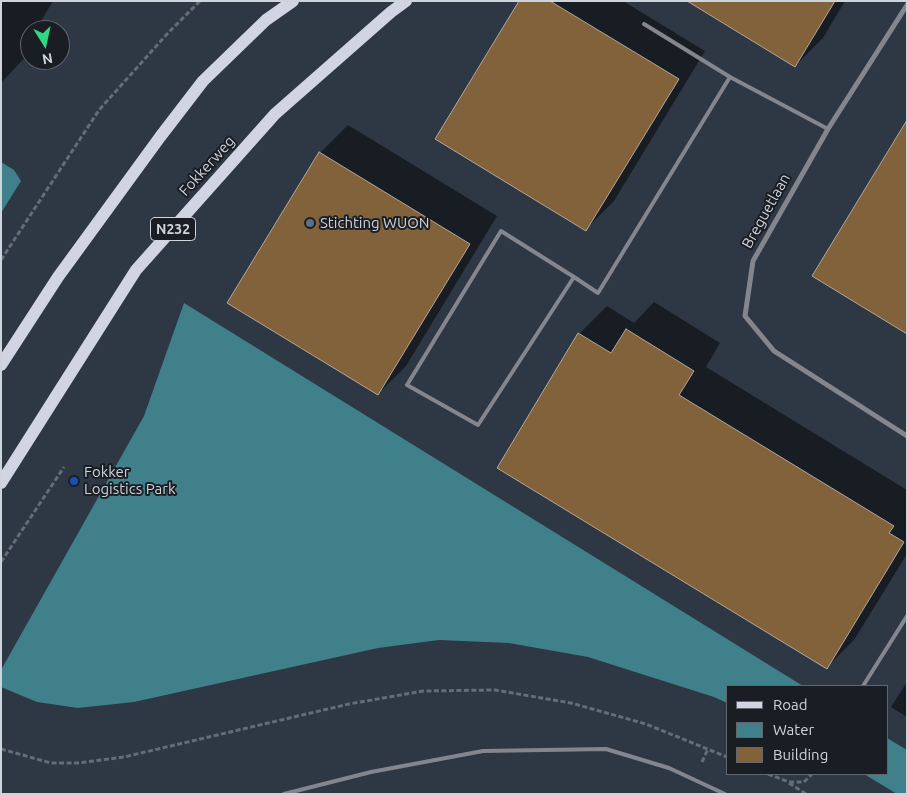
<!DOCTYPE html>
<html>
<head>
<meta charset="utf-8">
<style>
	body { margin:0 }
	#map { position:relative; width:908px; height:795px; overflow:hidden; background:#2e3744; font-family:Ubuntu,sans-serif }
	canvas { display:block }
	.frame { position:absolute; inset:0; border:2px solid #ced4dc; pointer-events:none }
	.legend { position:absolute; left:726px; top:685px; width:162px; height:90px; box-sizing:border-box; background:#1a1e24; border:1px solid #62676e; margin:0; padding:6px 9px; list-style:none; font-size:15px; color:#ced4dc }
	.legend li { display:flex; align-items:center; gap:10px; height:25px }
	.legend b { width:25px; border:1px solid #62676e }
	.north { position:absolute; left:20px; top:20px; width:50px; height:50px; box-sizing:border-box; background:#1a1e24; border:1px solid #62676e; border-radius:50%; rotate:170deg; font-size:14px; font-weight:700; line-height:20px; text-align:center; color:#ced4dc }
	.north::after { content:''; display:block; margin:auto; width:18px; height:22px; background:#2fd883; clip-path:polygon(50% 0,100% 100%,50% 72%,0 100%) }
</style>
</head>
<body>
<div id="map">
<canvas width="908" height="795"></canvas>
<div class="frame"></div>
<ul class="legend">
<li><b style="height:6px;background:#d0d4e3"></b>Road</li>
<li><b style="height:14px;background:#3f808b"></b>Water</li>
<li><b style="height:14px;background:#82623b"></b>Building</li>
</ul>
<div class="north">N</div>
</div>
<script>
const ctx = document.querySelector('canvas').getContext('2d');
ctx.lineJoin = 'round';
function paint(path, color) { ctx.fillStyle = color; ctx.fill(path, 'evenodd'); }
const poly = rows => new Path2D(rows.map(r => 'M' + r).join(''));
function strokePath(path, color, width, dash) { ctx.strokeStyle = color; ctx.lineWidth = width; ctx.lineCap = dash ? 'butt' : 'round'; ctx.setLineDash(dash || []); ctx.stroke(path); }
function drawText(font, color, halo, rows, align = 'center') {
  ctx.font = font + ' Ubuntu,sans-serif'; ctx.lineWidth = 4; ctx.setLineDash([]); ctx.textBaseline = 'middle'; ctx.strokeStyle = halo; ctx.fillStyle = color; for (const [text, x, y, turn = 0] of rows) {
    ctx.save(); ctx.translate(x, y); ctx.rotate((+turn || 0) * Math.PI / 180); ctx.textAlign = isNaN(turn) ? turn : align; if (halo) ctx.strokeText(text, 0, 0); ctx.fillText(text, 0, 0); ctx.restore();
  }
}
const water = poly([
	[1,162,14,170,21,181,1,213],
	[184,303,803,686,727,686,727,703,714,697,588,657,509,643,439,640,378,648,134,702,78,708,37,702,1,687,1,670,144,416],
	[887,738,907,750,907,794,897,794,864,774,887,774]
]);
const shadow = poly([
	[1,1,53,1,41,21,48,28,47,30,30,30,30,52,1,83],
	[520,1,623,1,705,51,614,201,586,229],
	[689,1,845,1,823,38,795,66],
	[348,125,497,216,406,366,378,394,320,153],
	[654,302,720,343,706,367,907,490,907,554,854,640,827,667,579,334,607,306,634,323],
	[907,682,907,717,891,707]
]);
const building = poly([
	[519,1,550,1,679,79,586,231,435,139,519,1],
	[687,1,835,1,795,67,687,1],
	[907,120,907,334,812,276,907,120],
	[319,152,470,244,378,395,227,303,319,152],
	[626,329,694,371,679,395,894,526,889,533,904,542,827,669,497,468,578,333,611,353,626,329]
]);
const path = poly([
	[1,260,99,110,168,33,200,1],
	[1,562,64,467],
	[1,749,51,763,78,763,124,757,349,704,423,691,495,690,571,703,646,724,727,757],
	[702,762,708,749],
	[768,774,789,782,804,782,812,774],
	[789,783,806,794]
]);
const lane = poly([
	[644,24,730,77],
	[574,277,478,425,407,385,501,231,574,277,598,293,730,77,828,129],
	[863,686,907,616],
	[284,794,371,772,483,751,606,749,669,768,725,794]
]);
const street = poly([
	[907,5,828,129,753,261,745,316,774,351,907,436]
]);
const primary = poly([
	[1,365,58,277,160,137,203,81,266,20,293,1],
	[1,483,136,270,275,114,391,12,406,1]
]);
const markers = [
	[310,223,5,"#5c6f8a"],
	[74,481,5,"#1a4fb4"]
];
const shields = [
	[173,229,45]
];
const shieldNames = [
	["N232",173,229]
];
const streetNames = [
	["Fokkerweg",207,166,-48],
	["Breguetlaan",766,211,-61]
];
const poiNames = [
	["Stichting WUON",320,223],
	["Fokker",84,472],
	["Logistics Park",84,489]
];
paint(water, '#3f808b');
paint(shadow, '#0007');
paint(building, '#82623b');
strokePath(building, '#b4a799', 1);
strokePath(path, '#646c77', 3, [5, 2.5]);
strokePath(lane, '#84868d', 4);
strokePath(street, '#84868d', 5);
strokePath(primary, '#d0d4e3', 12);
for (const [x, y, r, color] of markers) { const dot = new Path2D(); dot.arc(x, y, r, 0, 2 * Math.PI); ctx.fillStyle = color; ctx.fill(dot); strokePath(dot, '#1a1e24', 2); }
for (const [x, y, w] of shields) { const box = new Path2D(); box.roundRect(x - w / 2, y - 11.5, w, 23, 4); ctx.fillStyle = '#1a1e24'; ctx.fill(box); strokePath(box, '#ced4dc', 1); }
drawText('bold 14px', '#ced4dc', null, shieldNames);
drawText('15px', '#ced4dc', '#1a1e24', streetNames);
drawText('15px', '#ced4dc', '#1a1e24', poiNames, 'left');
</script>
</body>
</html>
